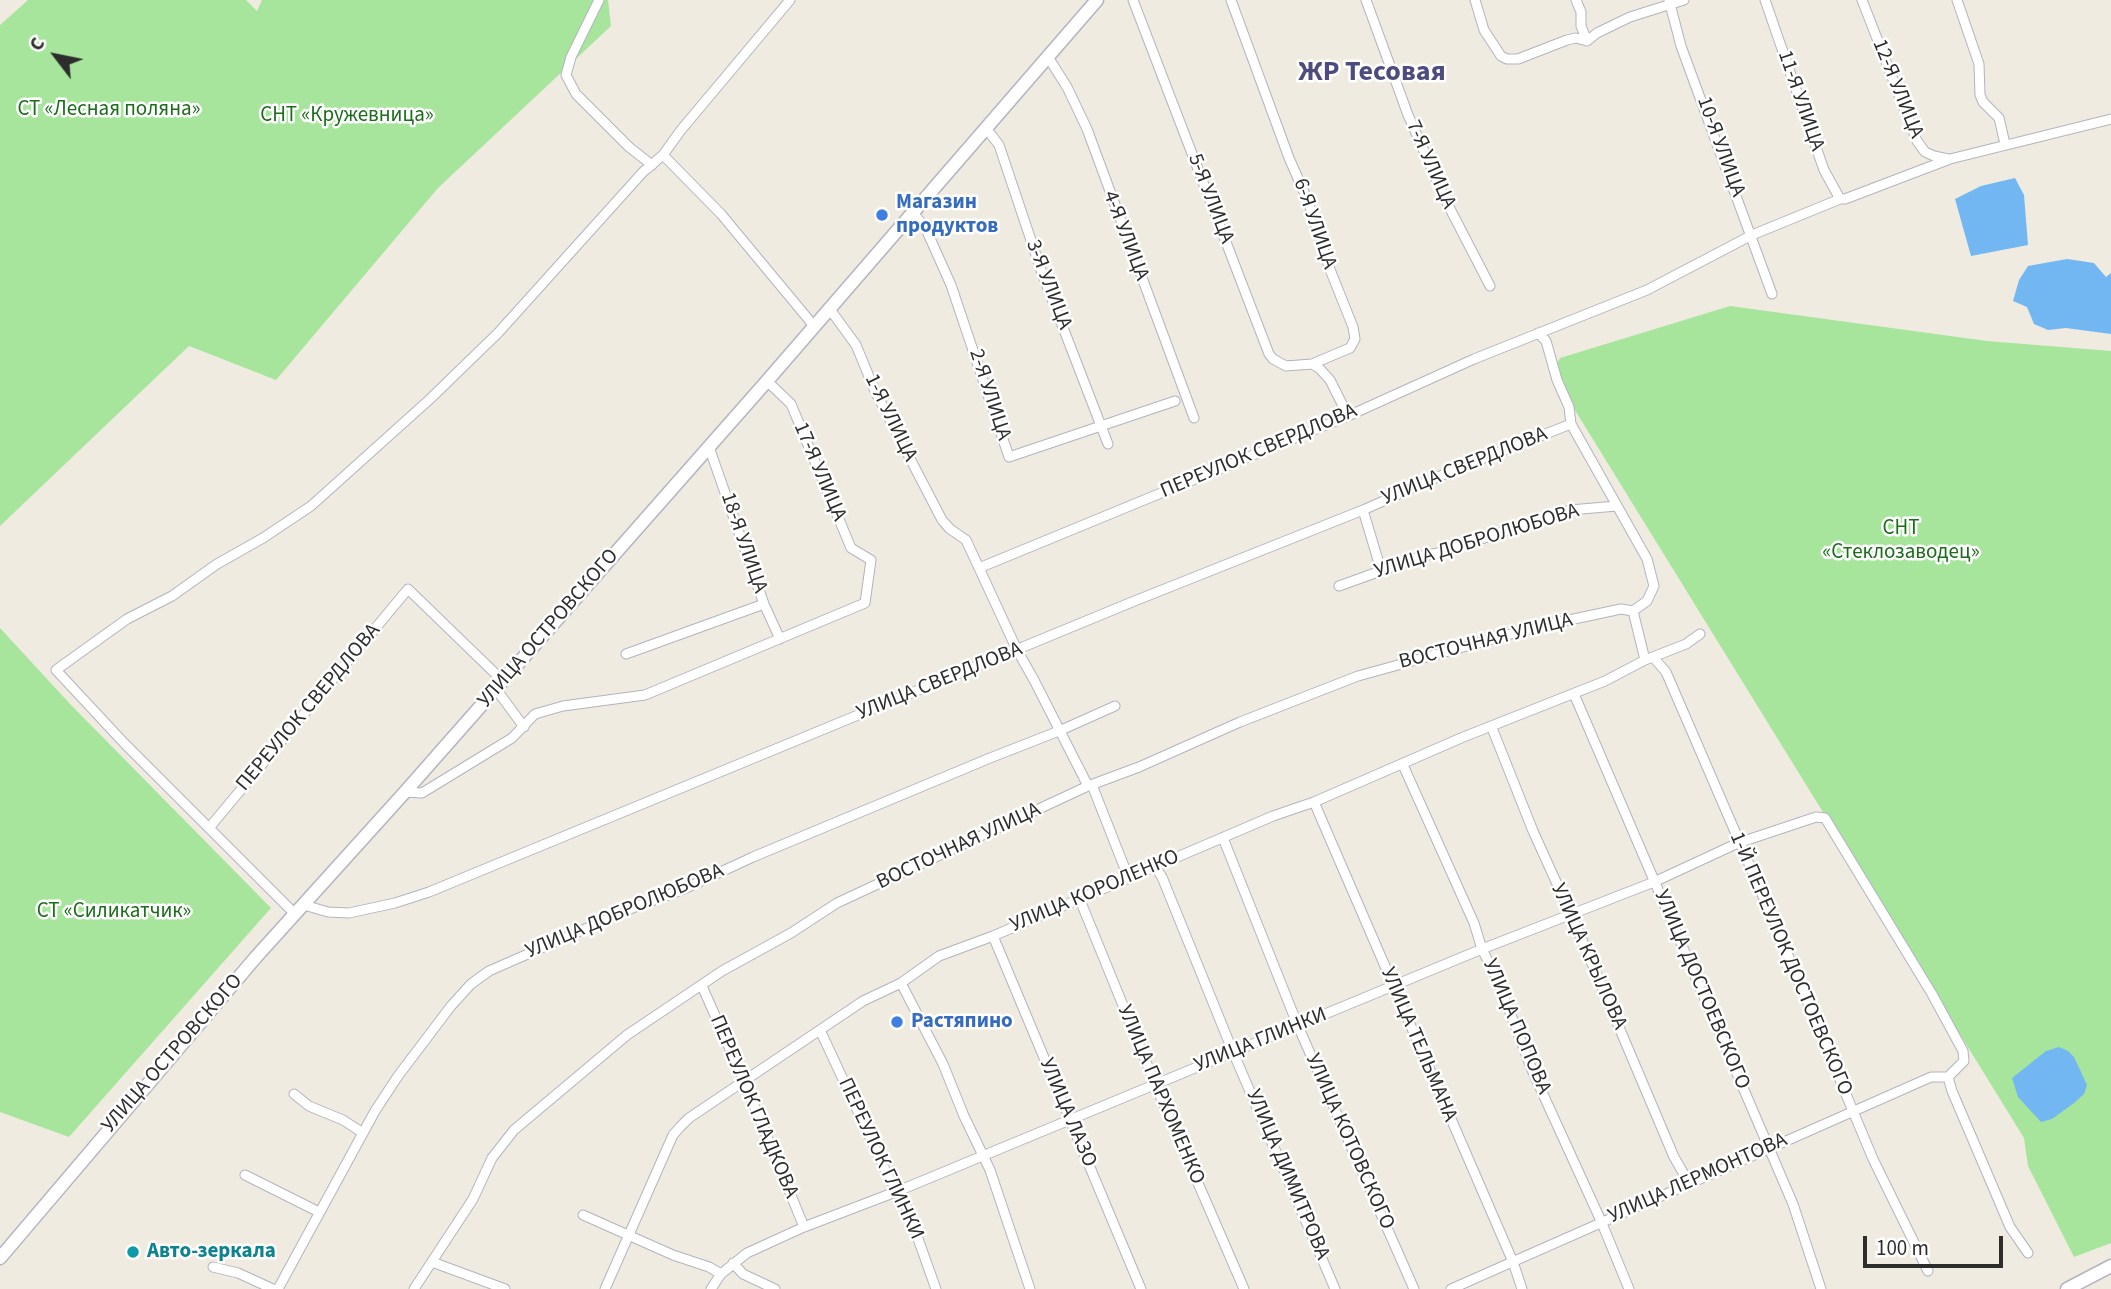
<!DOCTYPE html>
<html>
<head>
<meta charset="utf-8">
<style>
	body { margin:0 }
	#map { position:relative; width:2111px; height:1289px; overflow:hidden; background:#efebe0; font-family:"Source Sans 3",sans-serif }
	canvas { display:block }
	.north { position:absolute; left:21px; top:21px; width:70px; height:70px; -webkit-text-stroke:5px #fff; paint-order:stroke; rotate:302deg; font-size:19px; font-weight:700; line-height:28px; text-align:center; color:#2d2d2d }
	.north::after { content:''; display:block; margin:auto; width:24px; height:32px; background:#2d2d2d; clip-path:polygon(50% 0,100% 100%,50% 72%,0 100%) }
	.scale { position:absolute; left:1863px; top:1236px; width:140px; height:32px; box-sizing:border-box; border:4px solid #2d2d2d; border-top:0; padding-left:9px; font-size:21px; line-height:24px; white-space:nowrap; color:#2d2d2d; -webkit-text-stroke:5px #fff; paint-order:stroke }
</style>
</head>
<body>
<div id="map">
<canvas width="2111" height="1289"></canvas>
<div class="north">С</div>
<div class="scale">100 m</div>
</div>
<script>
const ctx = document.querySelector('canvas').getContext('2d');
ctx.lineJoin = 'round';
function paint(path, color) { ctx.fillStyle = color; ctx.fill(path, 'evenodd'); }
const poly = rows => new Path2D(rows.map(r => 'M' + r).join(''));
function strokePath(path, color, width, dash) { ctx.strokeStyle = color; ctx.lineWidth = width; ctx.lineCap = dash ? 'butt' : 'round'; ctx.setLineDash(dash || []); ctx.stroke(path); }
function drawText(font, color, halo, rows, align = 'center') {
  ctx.font = font + ' "Source Sans 3",sans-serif'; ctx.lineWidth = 5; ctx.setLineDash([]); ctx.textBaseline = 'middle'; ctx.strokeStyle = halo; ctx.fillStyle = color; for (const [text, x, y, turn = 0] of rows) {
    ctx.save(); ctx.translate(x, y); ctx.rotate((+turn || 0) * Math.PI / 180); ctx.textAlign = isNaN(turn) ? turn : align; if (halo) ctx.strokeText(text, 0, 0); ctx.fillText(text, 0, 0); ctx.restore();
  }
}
const green = poly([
	[28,0,246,0,257,11,262,0,608,0,611,26,438,188,276,380,189,346,0,526,0,25],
	[1730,306,1987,341,2111,351,2111,1243,2074,1257,2028,1166,2024,1138,1552,373,1560,358],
	[0,628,71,705,271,908,69,1137,0,1112]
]);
const water = poly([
	[2015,178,2024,195,2028,245,1971,256,1955,199,1981,186],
	[2067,259,2094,263,2106,277,2111,273,2111,334,2066,328,2048,330,2034,324,2027,307,2013,301,2019,280,2028,266],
	[2059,1047,2068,1051,2074,1057,2087,1085,2084,1094,2074,1103,2052,1119,2041,1122,2018,1097,2012,1078,2046,1051]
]);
const street = poly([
	[599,0,571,57,566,75,576,94,629,147,652,165],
	[1133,0,1269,354,1273,359,1286,366,1312,364],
	[1231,0,1289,158,1308,201,1329,267,1353,327,1355,339,1350,348,1312,364,1319,368,1330,380,1348,416],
	[1366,0,1408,115,1446,201,1490,286],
	[1475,0,1484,30,1501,56,1507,59,1518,59,1567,40,1576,38,1587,41],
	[1576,0,1581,12,1581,26,1587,41],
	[1669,0,1681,46,1772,294],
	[1765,0,1824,170,1840,199],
	[1862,0,1917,141,1925,152,1934,156,1948,159],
	[1957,0,1979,64,1980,95,1983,102,1999,118,2005,144],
	[1587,41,1597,33,1630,17,1684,0],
	[1048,57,1067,87,1087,129,1194,418],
	[986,128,999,145,1042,273,1108,444],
	[663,155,721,214,814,326],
	[913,213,925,227,951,285,1009,457,1175,401],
	[829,308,856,345,875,391,942,520,950,529,966,540,1017,650,1034,680,1088,786],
	[1538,333,1546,341,1557,380,1569,407,1571,424,1647,559,1654,586,1647,601,1633,611,1645,660],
	[709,447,764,604,780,639],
	[1363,510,1381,570],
	[979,568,1348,416,1474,359,1647,290,1752,235,1840,199,1845,199,1950,159,2111,119],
	[1339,586,1422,556,1438,553,1570,510,1617,506],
	[626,654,764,604],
	[1653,657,1666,672,1775,924,1873,1159,1928,1271],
	[496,689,524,727],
	[1574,694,1793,1204,1821,1289],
	[1492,728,1533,831,1577,928,1674,1157,1689,1183],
	[1403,765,1474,923,1482,949,1498,981,1532,1070,1601,1221,1629,1289],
	[1092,785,1129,879],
	[405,792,422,793,512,738,535,714,563,706,645,695,865,603,871,560,851,548,791,404,767,381],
	[1314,802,1513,1262,1522,1289],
	[209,828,408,589,503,681],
	[1223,838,1298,1026,1414,1289],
	[1156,868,1162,877,1233,1052,1335,1289],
	[1080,900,1155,1084,1244,1289],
	[304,905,328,912,349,913,395,903,429,892,1132,602,1363,510,1456,469,1571,424],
	[295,914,124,743,56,670,127,619,172,596,217,564,263,538,311,506,430,399,498,333,643,172,663,155,681,130,790,0],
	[993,936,1141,1289],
	[901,983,943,1064,964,1116,990,1170,1030,1289],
	[702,986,744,1081,804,1227],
	[820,1030,887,1174,907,1208,936,1289],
	[294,1094,309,1106,343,1120,363,1133],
	[245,1175,319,1212],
	[583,1215,673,1255,709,1267,721,1274],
	[432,1262,505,1289],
	[733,1263,743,1274,775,1289],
	[213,1267,238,1273,273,1289],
	[278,1289,375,1111,398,1076,451,1006,471,984,489,971,635,907,684,889,753,857,990,758,1059,731,1115,706],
	[414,1289,473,1199,492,1158,514,1130,627,1035,722,971,791,933,837,903,1088,786,1139,767,1240,722,1358,676,1536,627,1621,609,1633,611],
	[605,1289,673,1135,680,1127,689,1118,863,1001,901,983,939,956,993,936,1273,816,1314,802,1461,738,1605,681,1645,660,1686,644,1700,634],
	[711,1289,721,1274,747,1253,804,1227,898,1191,1482,949,1654,882,1738,843,1816,817,1825,818,1932,994,1963,1051,1964,1061,1948,1077,1952,1091,2010,1227,2028,1253],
	[1451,1289,1931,1077,1948,1077]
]);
const secondary = poly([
	[0,1258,256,957,405,792,767,381,1097,0],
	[2067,1289,2111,1266]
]);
const markers = [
	[882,215,7,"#3f7fe0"],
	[897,1022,7,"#3f7fe0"],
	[133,1252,7,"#0f9aa8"]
];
const streetNames = [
	["12-Я УЛИЦА",1897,89,68],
	["11-Я УЛИЦА",1800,101,71],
	["10-Я УЛИЦА",1720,147,70],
	["7-Я УЛИЦА",1430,165,66],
	["5-Я УЛИЦА",1210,199,69],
	["6-Я УЛИЦА",1314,224,71],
	["4-Я УЛИЦА",1125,236,69],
	["3-Я УЛИЦА",1048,285,69],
	["2-Я УЛИЦА",989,395,72],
	["1-Я УЛИЦА",890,418,64],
	["ПЕРЕУЛОК СВЕРДЛОВА",1259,452,-23],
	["УЛИЦА СВЕРДЛОВА",1465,467,-22],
	["17-Я УЛИЦА",819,472,67],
	["УЛИЦА ДОБРОЛЮБОВА",1477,542,-17],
	["18-Я УЛИЦА",743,543,71],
	["УЛИЦА ОСТРОВСКОГО",549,629,-49],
	["ВОСТОЧНАЯ УЛИЦА",1486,642,-14],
	["УЛИЦА СВЕРДЛОВА",940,682,-22],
	["ПЕРЕУЛОК СВЕРДЛОВА",309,708,-50],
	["ВОСТОЧНАЯ УЛИЦА",959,847,-25],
	["УЛИЦА КОРОЛЕНКО",1095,892,-23],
	["УЛИЦА ДОБРОЛЮБОВА",625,912,-23],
	["УЛИЦА КРЫЛОВА",1588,957,66],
	["1-Й ПЕРЕУЛОК ДОСТОЕВСКОГО",1790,964,67],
	["УЛИЦА ДОСТОЕВСКОГО",1701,990,67],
	["УЛИЦА ПОПОВА",1516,1027,67],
	["УЛИЦА ГЛИНКИ",1261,1041,-22],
	["УЛИЦА ТЕЛЬМАНА",1418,1045,67],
	["УЛИЦА ОСТРОВСКОГО",173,1054,-49],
	["УЛИЦА ПАРХОМЕНКО",1160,1095,67],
	["ПЕРЕУЛОК ГЛАДКОВА",753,1107,67],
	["УЛИЦА ЛАЗО",1067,1113,67],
	["УЛИЦА КОТОВСКОГО",1349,1142,66],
	["ПЕРЕУЛОК ГЛИНКИ",880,1159,65],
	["УЛИЦА ДИМИТРОВА",1287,1175,67],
	["УЛИЦА ЛЕРМОНТОВА",1698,1179,-24]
];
const parkNames = [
	["СТ «Лесная поляна»",109,110],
	["СНТ «Кружевница»",347,116],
	["СНТ",1901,529],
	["«Стеклозаводец»",1901,553],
	["СТ «Силикатчик»",114,912]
];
const shopNames = [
	["Магазин",896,203],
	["продуктов",896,227],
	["Растяпино",911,1022]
];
const cultureNames = [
	["Авто-зеркала",147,1252]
];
const districtNames = [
	["ЖР Тесовая",1372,74]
];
paint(green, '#a7e59c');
paint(water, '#72b7f1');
strokePath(street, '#b3b3c1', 11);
strokePath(secondary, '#b3b3c1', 15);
strokePath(street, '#fff', 9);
strokePath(secondary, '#fff', 12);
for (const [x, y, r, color] of markers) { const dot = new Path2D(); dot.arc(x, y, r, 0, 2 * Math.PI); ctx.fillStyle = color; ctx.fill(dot); strokePath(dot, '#fff', 2.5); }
drawText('21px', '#2d2d2d', '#fff', streetNames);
drawText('21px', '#1b6d1a', '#fff', parkNames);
drawText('bold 21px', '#366cbe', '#fff', shopNames, 'left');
drawText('bold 21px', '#0d838f', '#fff', cultureNames, 'left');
drawText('bold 28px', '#4d4c7f', '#fff', districtNames);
</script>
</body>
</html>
